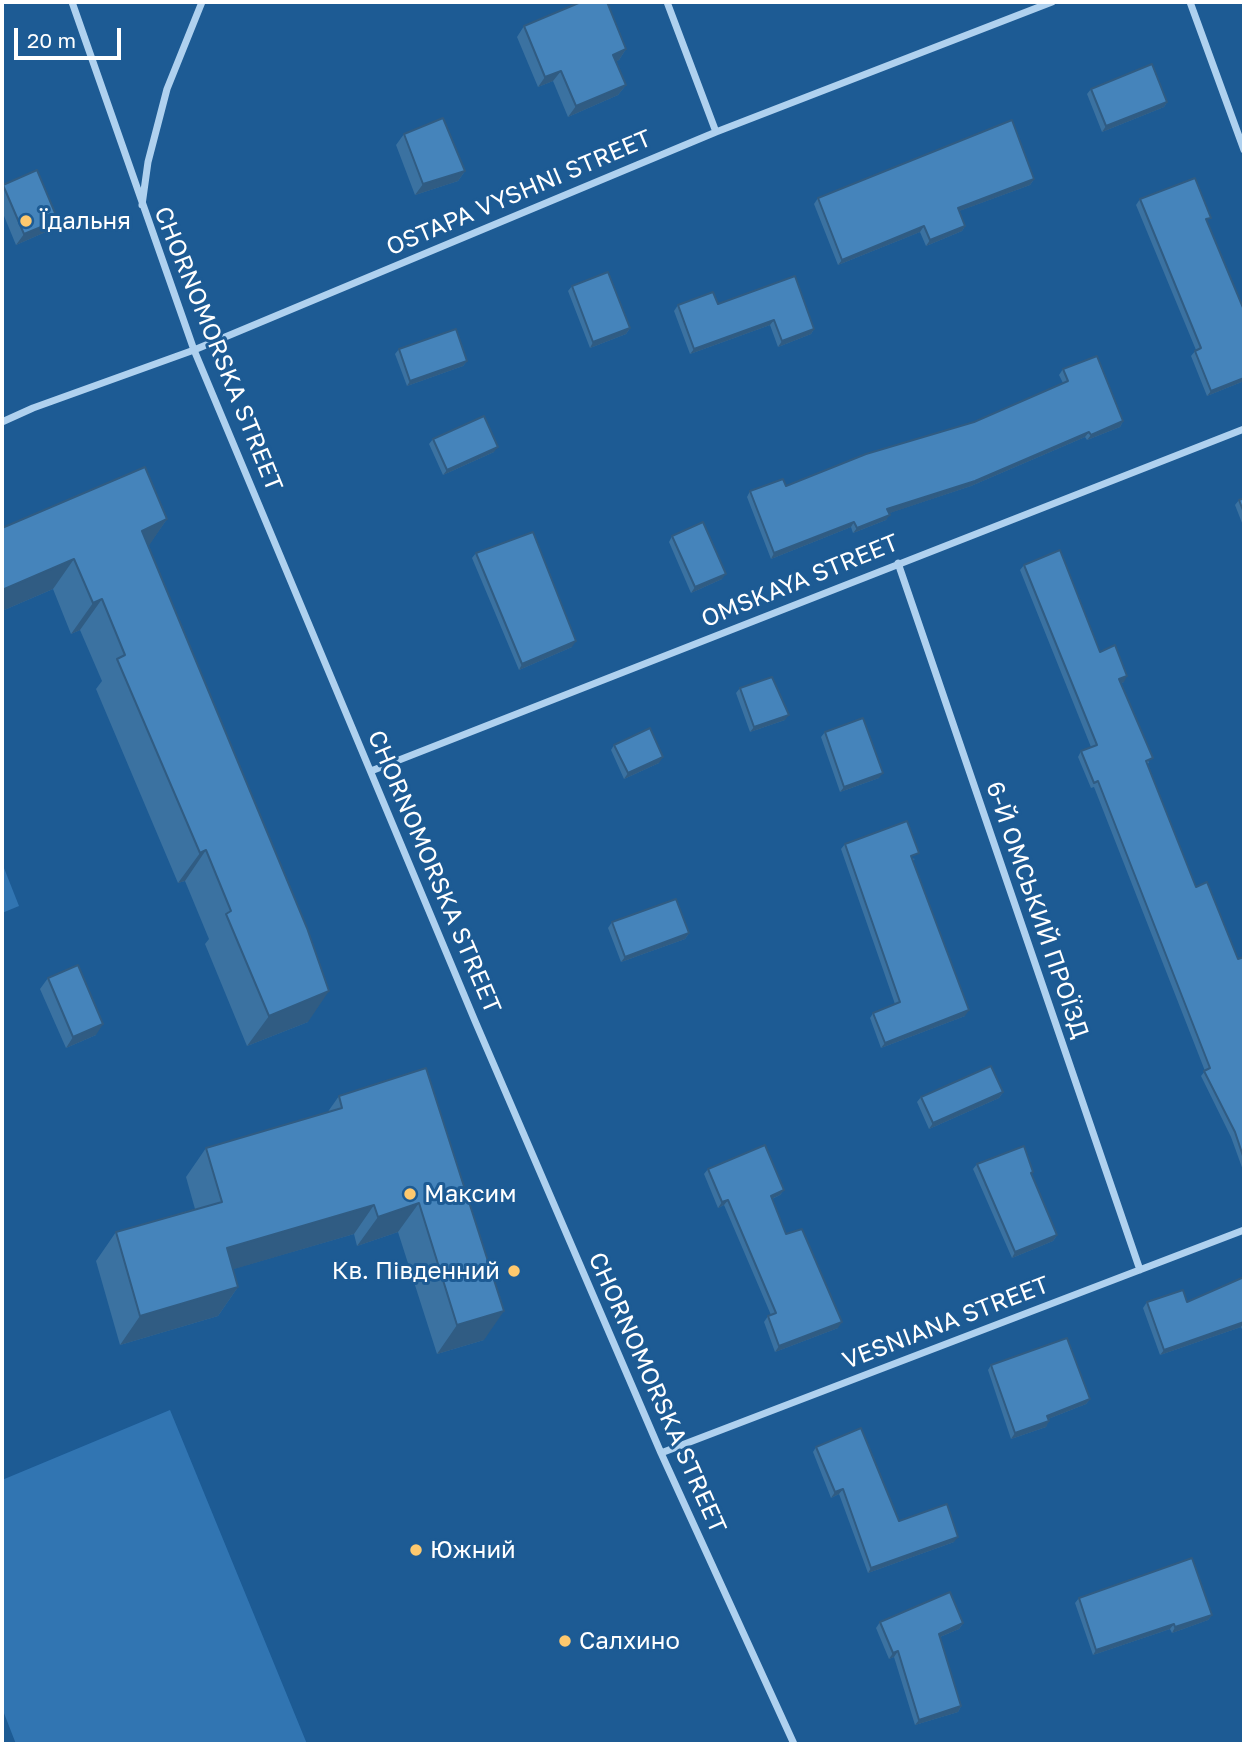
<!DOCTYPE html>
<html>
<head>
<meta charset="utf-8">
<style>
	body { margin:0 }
	#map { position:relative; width:1246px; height:1746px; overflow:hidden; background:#1d5b94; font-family:"Golos Text",sans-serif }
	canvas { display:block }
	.frame { position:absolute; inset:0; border:4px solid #fff; pointer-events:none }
	.scale { position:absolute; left:14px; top:28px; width:107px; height:32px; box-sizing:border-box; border:4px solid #fff; border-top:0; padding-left:9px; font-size:21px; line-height:24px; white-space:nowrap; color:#fff; -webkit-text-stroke:5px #1d5b94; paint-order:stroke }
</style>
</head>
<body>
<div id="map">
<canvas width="1246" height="1746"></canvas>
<div class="frame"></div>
<div class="scale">20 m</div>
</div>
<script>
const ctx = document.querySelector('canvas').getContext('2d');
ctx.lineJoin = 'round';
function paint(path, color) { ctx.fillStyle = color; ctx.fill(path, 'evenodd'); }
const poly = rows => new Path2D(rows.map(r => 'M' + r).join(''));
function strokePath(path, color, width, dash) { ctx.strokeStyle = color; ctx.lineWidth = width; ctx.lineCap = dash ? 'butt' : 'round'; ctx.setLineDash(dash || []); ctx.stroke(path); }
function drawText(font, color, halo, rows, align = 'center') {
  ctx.font = font + ' "Golos Text",sans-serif'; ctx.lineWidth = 6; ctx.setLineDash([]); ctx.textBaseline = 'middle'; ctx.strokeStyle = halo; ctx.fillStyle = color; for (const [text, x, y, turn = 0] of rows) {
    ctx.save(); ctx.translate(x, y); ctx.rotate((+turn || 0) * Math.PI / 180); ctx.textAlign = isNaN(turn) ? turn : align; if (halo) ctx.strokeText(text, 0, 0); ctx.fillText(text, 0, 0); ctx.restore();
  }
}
const green = poly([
	[2,863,19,906,2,913],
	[170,1410,307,1744,16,1744,2,1708,2,1480]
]);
const street = poly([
	[72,2,194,350,475,1021,661,1453,794,1744],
	[667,2,716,132],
	[1190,2,1244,150],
	[142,205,148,162,167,89,202,2],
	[2,422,33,408,194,350,716,132,1052,2],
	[898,563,1140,1270],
	[371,771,1244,429],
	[661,1453,1244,1230]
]);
const wall = poly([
	[524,26,626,49,619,60,616,61,626,85,618,95,568,117,553,81,538,87,517,37],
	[1091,89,1167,102,1164,107,1102,132,1087,94],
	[404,134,465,171,458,181,415,195,396,145],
	[1034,179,1030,185,959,211,965,226,962,231,926,246,920,232,838,265,814,204,818,198],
	[3,185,58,220,50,230,16,245,2,211],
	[1140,199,1207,222,1244,311,1244,381,1207,396,1191,356,1196,350,1136,205],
	[572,286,630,328,626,334,590,348,568,291],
	[718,304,814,329,811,334,778,347,770,325,690,354,674,311,678,305],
	[399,349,467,361,463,366,407,386,395,354],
	[1063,369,1123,421,1120,427,1087,440,1085,437,971,486,889,513,886,520,853,533,851,527,771,559,747,497,750,491,786,486,974,422,1063,383,1059,375],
	[433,439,494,452,443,475,429,444],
	[1244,498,1244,528,1235,505,1239,500],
	[167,519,148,546,308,1022,247,1046,205,944,209,939,185,881,178,883,96,689,102,681,80,630,71,634,53,589,2,611,2,528],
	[672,536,722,579,691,593,669,542],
	[476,553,572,647,519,670,472,558],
	[1024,565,1100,652,1124,682,1121,683,1149,763,1147,764,1196,887,1238,959,1244,957,1244,1173,1231,1137,1201,1076,1205,1071,1094,787,1091,788,1078,757,1081,751,1091,747,1020,570],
	[740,688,785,720,750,732,736,693],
	[825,732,879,778,840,792,821,737],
	[614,745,659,763,624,779,611,750],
	[845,844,915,859,913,860,965,1016,881,1048,870,1018,873,1013,895,1004,841,849],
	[612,922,689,933,685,939,621,962,608,928],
	[48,978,96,1035,66,1048,40,989],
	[426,1068,484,1340,437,1354,398,1232,357,1246,354,1234,233,1269,238,1287,218,1316,120,1345,96,1261,116,1232,195,1209,186,1177,206,1148,327,1113,339,1096],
	[1003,1092,999,1098,929,1129,917,1102,921,1097],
	[977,1164,1031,1174,1057,1235,1053,1241,1012,1258,973,1169],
	[708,1169,784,1190,780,1195,772,1199,786,1234,838,1328,775,1352,764,1322,768,1316,771,1315,724,1205,718,1208,704,1174],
	[1244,1277,1244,1334,1241,1327,1160,1355,1143,1308,1147,1302,1187,1302],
	[991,1365,1090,1399,1086,1404,1048,1419,1046,1427,1011,1439,988,1370],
	[816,1447,899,1521,954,1542,868,1573,839,1494,831,1498,813,1452],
	[1079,1598,1212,1615,1208,1620,1172,1633,1170,1629,1093,1655,1075,1603],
	[880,1622,963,1623,959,1629,940,1637,961,1706,958,1712,915,1725,894,1657,889,1659,876,1628]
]);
const shadedWall = poly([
	[626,49,619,60,606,65,613,55],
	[561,71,553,81,538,87,545,77],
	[626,85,618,95,568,117,576,106],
	[1167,102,1164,107,1102,132,1106,126],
	[465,171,458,181,415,195,423,184],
	[1034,179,1030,185,954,213,958,208],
	[58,220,50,230,16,245,24,234],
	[924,226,920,232,838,265,842,260],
	[965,226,962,231,926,246,930,240],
	[774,320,770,325,690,354,694,349],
	[630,328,626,334,590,348,593,342],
	[814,329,811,334,778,347,782,341],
	[467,361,463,366,407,386,410,381],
	[1244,378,1244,381,1207,396,1211,391],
	[1123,421,1120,427,1087,440,1091,435],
	[1089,432,1085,437,971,486,884,515,887,509],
	[498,447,494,452,443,475,447,470],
	[890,515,886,520,853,533,857,528],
	[167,519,146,550,142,531],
	[854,522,851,527,771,559,774,553],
	[74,559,53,589,2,611,2,590],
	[726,574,722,579,691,593,695,587],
	[102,599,80,630,71,634,93,603],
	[576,641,572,647,519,670,522,664],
	[1127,676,1124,682,1116,685,1119,679],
	[789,715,785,720,750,732,754,727],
	[663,757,659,763,624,779,628,773],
	[883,773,879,778,840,792,844,787],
	[206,850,185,881,178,883,200,853],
	[689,933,685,939,621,962,625,957],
	[329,991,308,1022,247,1046,269,1016],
	[969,1010,965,1016,881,1048,885,1043],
	[103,1024,96,1035,66,1048,73,1037],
	[1003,1092,999,1098,929,1129,933,1123],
	[784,1190,780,1195,767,1201,771,1196],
	[728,1200,724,1205,718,1208,722,1202],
	[419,1203,398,1232,357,1246,378,1217],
	[374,1205,354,1234,207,1277,227,1248],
	[1057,1235,1053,1241,1012,1258,1015,1252],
	[238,1287,218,1316,120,1345,140,1316],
	[504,1311,484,1340,437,1354,457,1325],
	[842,1322,838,1328,775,1352,779,1346],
	[1244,1322,1241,1327,1160,1355,1164,1350],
	[1090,1399,1086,1404,1043,1421,1047,1416],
	[1049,1421,1046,1427,1011,1439,1015,1433],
	[843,1489,839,1494,831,1498,835,1492],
	[958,1537,954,1542,868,1573,871,1568],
	[1212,1615,1208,1620,1172,1633,1175,1627],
	[963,1623,959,1629,935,1639,939,1634],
	[1174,1624,1170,1629,1093,1655,1096,1650],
	[898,1651,894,1657,889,1659,893,1653],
	[961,1706,958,1712,915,1725,919,1720]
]);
const building = poly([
	[581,2,607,2,626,49,613,55,626,85,576,106,561,71,545,77,524,26,581,2],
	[1152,64,1167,102,1106,126,1091,89,1152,64],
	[443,118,465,171,423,184,404,134,443,118],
	[1012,120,1034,179,958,208,965,226,930,240,924,226,842,260,818,198,1012,120],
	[37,170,58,220,24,234,3,185,37,170],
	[1195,178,1211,218,1206,219,1244,310,1244,378,1211,391,1195,351,1201,348,1140,199,1195,178],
	[608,272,630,328,593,342,572,286,608,272],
	[795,276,814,329,782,341,774,320,694,349,678,305,713,292,718,304,795,276],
	[456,329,467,361,410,381,399,349,456,329],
	[1097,356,1123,421,1091,435,1089,432,975,481,887,509,890,515,857,528,854,522,774,553,750,491,783,479,786,486,866,454,974,422,1068,381,1063,369,1097,356],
	[484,416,498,447,447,470,433,439,484,416],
	[145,467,167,519,142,531,307,928,329,991,269,1016,226,914,231,911,206,850,200,853,117,659,125,655,102,599,93,603,74,559,2,590,2,528,145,467],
	[1244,498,1244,513,1239,500,1244,498],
	[703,522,726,574,695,587,672,536,703,522],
	[533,532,576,641,522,664,476,553,533,532],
	[1060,550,1100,652,1115,645,1127,676,1119,679,1153,758,1146,761,1196,887,1207,882,1238,959,1244,957,1244,1159,1235,1132,1204,1071,1210,1068,1098,781,1094,783,1081,751,1097,745,1024,565,1060,550],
	[772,677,789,715,754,727,740,688,772,677],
	[863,718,883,773,844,787,825,732,863,718],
	[650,728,663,757,628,773,614,745,650,728],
	[907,821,919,853,911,856,969,1010,885,1043,873,1013,900,1002,845,844,907,821],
	[676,899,689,933,625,957,612,922,676,899],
	[78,965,103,1024,73,1037,48,978,78,965],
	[991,1066,1003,1092,933,1123,921,1097,991,1066],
	[426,1068,504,1311,457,1325,419,1203,378,1217,374,1205,227,1248,238,1287,140,1316,116,1232,222,1202,206,1148,342,1108,339,1096,426,1068],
	[765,1145,784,1190,771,1196,786,1234,802,1229,842,1322,779,1346,768,1316,776,1313,728,1200,722,1202,708,1169,765,1145],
	[1024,1146,1033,1172,1031,1173,1057,1235,1015,1252,977,1164,1024,1146],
	[1244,1277,1244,1322,1164,1350,1147,1302,1183,1290,1187,1302,1244,1277],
	[1067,1338,1090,1399,1047,1416,1049,1421,1015,1433,991,1365,1067,1338],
	[861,1428,899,1521,947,1504,958,1537,871,1568,843,1489,835,1492,816,1447,861,1428],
	[1192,1558,1212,1615,1175,1627,1174,1624,1096,1650,1079,1598,1192,1558],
	[950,1592,963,1623,939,1634,961,1706,919,1720,898,1651,893,1653,880,1622,950,1592]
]);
const markers = [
	[26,221,7,"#fec96e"],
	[410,1194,7,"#fec96e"],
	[514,1271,7,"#fec96e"],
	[416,1550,7,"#fec96e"],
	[565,1641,7,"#fec96e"]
];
const streetNames = [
	["OSTAPA VYSHNI STREET",519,193,-23],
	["CHORNOMORSKA STREET",218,349,68],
	["OMSKAYA STREET",800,581,-22],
	["CHORNOMORSKA STREET",434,872,67],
	["6-Й ОМСЬКИЙ ПРОЇЗД",1037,910,71],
	["VESNIANA STREET",946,1323,-21],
	["CHORNOMORSKA STREET",657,1393,66]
];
const poiNames = [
	["Їдальня",40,221],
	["Максим",424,1194],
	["Кв. Південний",500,1271,"right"],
	["Южний",430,1550],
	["Салхино",579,1641]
];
paint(green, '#3175b2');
strokePath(street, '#afd1ef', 7);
paint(wall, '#3b72a1');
paint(shadedWall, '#305c83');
paint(building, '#4584bb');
strokePath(building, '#305c83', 2);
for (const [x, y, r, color] of markers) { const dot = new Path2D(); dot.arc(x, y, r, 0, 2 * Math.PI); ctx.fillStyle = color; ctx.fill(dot); strokePath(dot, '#1d5b94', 2.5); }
drawText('24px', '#fff', '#1d5b94', streetNames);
drawText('24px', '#fff', '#1d5b94', poiNames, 'left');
</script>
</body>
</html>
